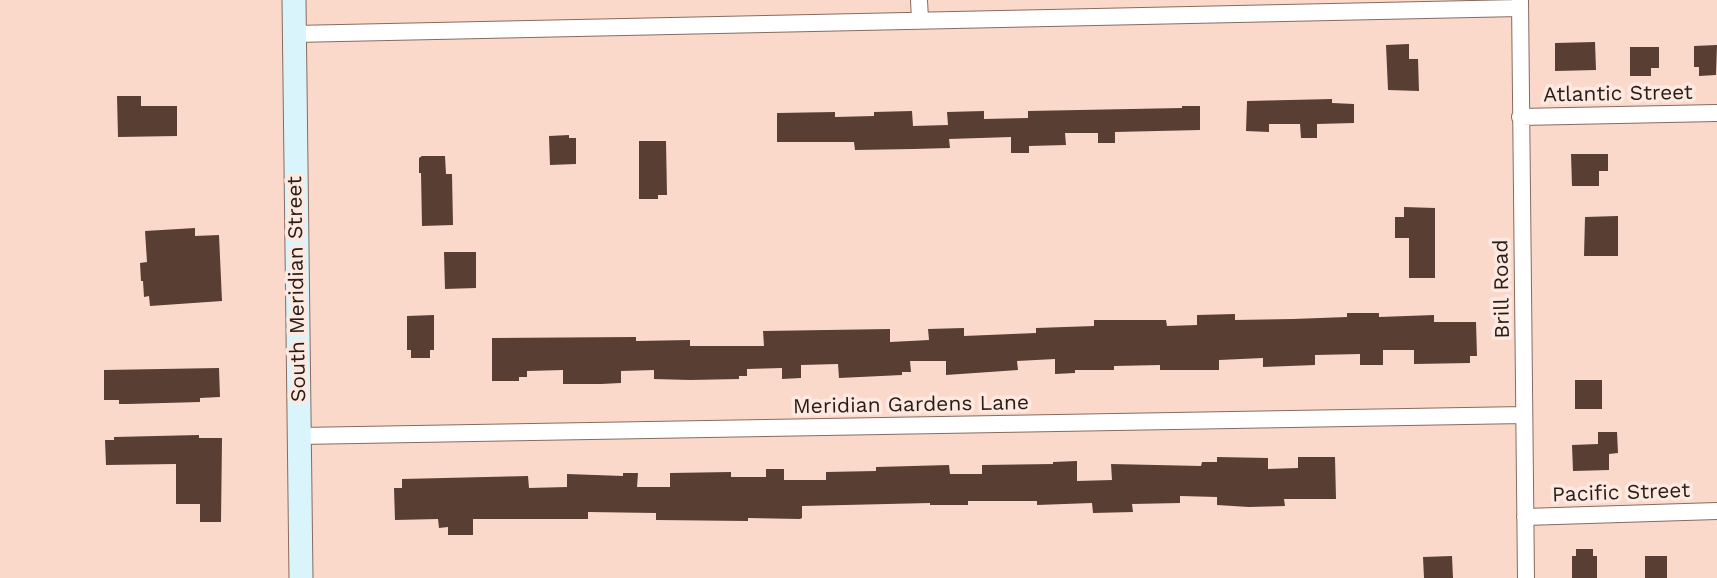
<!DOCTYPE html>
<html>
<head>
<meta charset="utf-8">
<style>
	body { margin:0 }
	canvas { display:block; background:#fad9cb }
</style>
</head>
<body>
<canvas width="1717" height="578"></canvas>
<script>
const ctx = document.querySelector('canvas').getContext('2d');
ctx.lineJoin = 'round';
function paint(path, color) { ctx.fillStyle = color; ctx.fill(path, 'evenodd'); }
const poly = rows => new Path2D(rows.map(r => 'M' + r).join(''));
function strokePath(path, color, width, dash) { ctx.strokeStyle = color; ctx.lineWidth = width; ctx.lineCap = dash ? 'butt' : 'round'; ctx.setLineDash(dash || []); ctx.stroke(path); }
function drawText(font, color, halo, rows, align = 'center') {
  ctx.font = font + ' "Work Sans",sans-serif'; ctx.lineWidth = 7; ctx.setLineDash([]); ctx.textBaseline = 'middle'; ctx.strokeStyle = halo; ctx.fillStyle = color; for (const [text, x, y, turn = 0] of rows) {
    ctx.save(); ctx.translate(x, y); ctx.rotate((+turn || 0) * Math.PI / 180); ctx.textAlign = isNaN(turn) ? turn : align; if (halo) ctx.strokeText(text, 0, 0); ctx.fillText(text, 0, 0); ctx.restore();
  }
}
const building = poly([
	[1595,42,1596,70,1555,71,1555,43],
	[1409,44,1409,59,1418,59,1419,91,1388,90,1386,45],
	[1717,45,1716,75,1699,76,1699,67,1694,67,1694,46],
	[1630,47,1659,47,1659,68,1651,68,1651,76,1630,76],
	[117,96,141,96,141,106,177,106,177,136,118,137],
	[1332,99,1332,103,1354,104,1354,123,1317,124,1317,138,1301,138,1300,124,1269,124,1269,132,1246,131,1247,101],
	[1182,106,1200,106,1200,130,1115,132,1115,143,1098,143,1098,133,1065,133,1066,145,1029,146,1029,153,1011,153,1011,137,949,139,950,148,913,149,855,150,854,142,777,142,777,113,835,112,835,117,874,116,874,112,912,111,913,126,948,125,947,112,984,111,984,119,1028,118,1028,111,1182,108],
	[569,135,569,138,576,138,576,164,550,165,549,136],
	[639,141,666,141,667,195,658,195,658,199,639,199],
	[1571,154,1608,154,1608,171,1599,171,1599,186,1572,186],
	[422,156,445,156,446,174,452,174,453,225,422,226,421,173,419,173,419,158],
	[1404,207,1435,208,1435,278,1409,278,1409,238,1395,238,1395,217,1404,217],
	[1618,216,1618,256,1584,256,1585,217],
	[195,228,195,236,219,235,222,301,150,306,149,296,144,297,143,281,141,281,140,263,147,262,145,231],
	[444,252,476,252,476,288,445,289],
	[1347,313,1379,313,1379,317,1434,315,1434,322,1476,322,1477,356,1470,356,1470,363,1414,364,1414,350,1383,350,1383,365,1360,365,1360,354,1315,355,1315,365,1263,367,1263,358,1219,360,1219,370,1160,370,1160,365,1114,366,1114,370,1075,370,1075,373,1055,374,1055,359,1017,361,1018,370,946,375,946,361,910,361,911,372,902,372,902,375,839,378,838,364,801,365,801,378,782,379,782,368,747,369,747,376,739,376,739,379,690,380,654,379,654,370,621,371,621,383,601,384,563,384,563,370,527,371,527,377,519,377,519,381,492,381,492,338,636,337,636,341,690,340,690,346,764,346,763,331,890,329,890,342,929,340,928,329,964,328,964,336,1036,333,1036,328,1094,326,1094,320,1166,320,1167,326,1197,325,1197,315,1235,314,1235,320,1293,319,1347,317],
	[434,315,434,350,430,350,430,358,411,358,411,350,407,350,407,316],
	[219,368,220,397,200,398,200,402,128,404,119,404,119,400,104,400,104,370],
	[1575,380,1602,380,1602,409,1575,409],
	[1598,432,1617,432,1618,453,1609,454,1609,470,1573,471,1572,445,1598,444],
	[199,435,199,438,222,438,221,522,200,522,200,504,176,504,176,464,106,465,105,440,114,440,114,437],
	[1217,457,1268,458,1268,469,1298,468,1298,457,1335,457,1336,499,1284,499,1285,506,1249,507,1217,505,1217,497,1180,496,1180,503,1132,504,1133,512,1093,513,1092,503,1037,505,1037,501,968,501,968,505,930,505,930,503,802,506,802,518,800,519,748,518,748,521,656,520,656,513,588,512,588,519,473,519,473,535,448,535,448,527,439,528,438,519,395,520,394,488,402,488,402,479,528,476,529,488,567,487,567,474,623,476,623,473,638,473,637,487,670,487,670,473,731,472,731,477,766,477,766,469,784,469,784,480,826,480,826,472,876,471,876,467,949,465,950,474,982,474,982,465,1053,464,1053,462,1077,461,1077,481,1112,480,1111,464,1201,466,1202,462,1217,462],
	[1576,549,1593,549,1593,556,1597,556,1597,578,1572,578,1572,556,1576,556],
	[1452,556,1453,578,1424,578,1423,557],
	[1645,556,1667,556,1667,578,1645,578]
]);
const minor = poly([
	[919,0,920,20],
	[1520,0,1526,578],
	[294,34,1520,8],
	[1520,117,1717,113],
	[299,436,1524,415],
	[1525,517,1717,511]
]);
const secondary = poly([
	[294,0,301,578]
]);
const streetNames = [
	["Atlantic Street",1618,94,-1],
	["South Meridian Street",297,289,-91],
	["Brill Road",1502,289,-91],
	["Meridian Gardens Lane",911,405,-1],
	["Pacific Street",1621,493,-2]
];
paint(building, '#593e34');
strokePath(minor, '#886b5f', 18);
strokePath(secondary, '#886b5f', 25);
strokePath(minor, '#fff', 16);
strokePath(secondary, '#daf4fc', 23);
drawText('21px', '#281c17', '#fee9e1', streetNames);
</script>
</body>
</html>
